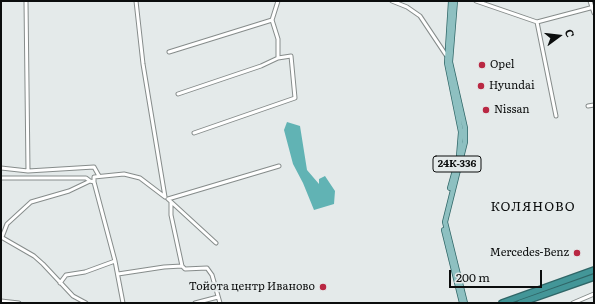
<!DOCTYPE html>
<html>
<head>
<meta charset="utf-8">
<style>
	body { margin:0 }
	#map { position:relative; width:595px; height:304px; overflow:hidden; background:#e4eaea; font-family:Literata,serif }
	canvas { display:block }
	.frame { position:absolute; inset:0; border:2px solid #0b0d0d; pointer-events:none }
	.north { position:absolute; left:539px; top:16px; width:40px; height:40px; -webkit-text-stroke:3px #e4eaea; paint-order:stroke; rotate:75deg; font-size:11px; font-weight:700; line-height:16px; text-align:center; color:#0b0d0d }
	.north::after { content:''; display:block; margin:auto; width:14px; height:18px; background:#0b0d0d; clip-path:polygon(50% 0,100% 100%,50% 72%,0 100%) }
	.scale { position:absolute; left:449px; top:270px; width:93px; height:18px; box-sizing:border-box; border:2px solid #0b0d0d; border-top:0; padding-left:5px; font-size:12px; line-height:14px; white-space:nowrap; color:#0b0d0d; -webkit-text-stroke:3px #e4eaea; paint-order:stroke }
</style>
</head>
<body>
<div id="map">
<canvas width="595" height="304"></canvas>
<div class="frame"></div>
<div class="north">С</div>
<div class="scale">200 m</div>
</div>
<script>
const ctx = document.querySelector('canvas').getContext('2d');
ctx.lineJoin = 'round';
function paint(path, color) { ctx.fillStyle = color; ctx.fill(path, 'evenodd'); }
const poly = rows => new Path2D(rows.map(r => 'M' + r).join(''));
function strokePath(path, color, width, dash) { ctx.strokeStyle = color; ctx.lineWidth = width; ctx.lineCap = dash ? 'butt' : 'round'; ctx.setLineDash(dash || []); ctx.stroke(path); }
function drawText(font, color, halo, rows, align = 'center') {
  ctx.font = font + ' Literata,serif'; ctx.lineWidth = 4; ctx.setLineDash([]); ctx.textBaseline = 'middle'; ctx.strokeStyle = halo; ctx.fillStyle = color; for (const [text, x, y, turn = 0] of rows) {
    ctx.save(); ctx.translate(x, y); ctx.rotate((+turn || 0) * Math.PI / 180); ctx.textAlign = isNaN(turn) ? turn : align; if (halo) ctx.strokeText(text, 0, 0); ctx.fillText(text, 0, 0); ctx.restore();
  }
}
const water = poly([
	[287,122,300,126,307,170,319,184,319,179,325,176,335,191,334,204,314,210,303,183,293,164,284,130]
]);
const street = poly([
	[26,1,28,171,94,167,99,176],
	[136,1,143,64,165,197],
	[392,1,407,7,420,16,446,55],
	[476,1,537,22,594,7],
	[590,1,594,13],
	[537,22,556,116],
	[169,52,272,20,278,1],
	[178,94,261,66,278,58],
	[588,106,594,105],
	[194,133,295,98,291,56,278,58,278,39,272,20],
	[1,168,28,171],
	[1,178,86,178,90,181],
	[94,182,94,177,124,174,140,178,165,197],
	[171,202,171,215,182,266],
	[1,237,34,256,43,264,73,296,86,303],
	[2,237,7,224,31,202,69,191,90,181,94,182,115,261,123,303],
	[216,243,168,199,279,166],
	[118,274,164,267,182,266,185,269,207,268,212,275,220,303],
	[60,283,66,275,85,272,115,261],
	[1,301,19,303],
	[195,303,218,297],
	[573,303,594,294]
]);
const primary = poly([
	[455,1,450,62,465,128,465,142,445,222,465,303],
	[450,188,459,156,461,132,447,63,451,1],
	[444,230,462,303]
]);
const highway = poly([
	[502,303,594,270],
	[520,303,594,277]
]);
const markers = [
	[482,65,4,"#b92843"],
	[481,86,4,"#b92843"],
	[486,110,4,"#b92843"],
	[577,253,4,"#b92843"],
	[323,287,4,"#b92843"]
];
const shields = [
	[457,164,48]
];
const shieldNames = [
	["24К-336",457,164]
];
const poiNames = [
	["Opel",490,65],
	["Hyundai",489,86],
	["Nissan",494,110],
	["Mercedes-Benz",569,253,"right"],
	["Тойота центр Иваново",315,287,"right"]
];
const quarterNames = [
	["КОЛЯНОВО",533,207]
];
paint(water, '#61b3b4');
strokePath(street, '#868c8b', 5);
strokePath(primary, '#2f6667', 6);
strokePath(highway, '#2f6667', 8);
strokePath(street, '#fff', 3);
strokePath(primary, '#8ec0c1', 4.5);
strokePath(highway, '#439698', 5.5);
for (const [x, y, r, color] of markers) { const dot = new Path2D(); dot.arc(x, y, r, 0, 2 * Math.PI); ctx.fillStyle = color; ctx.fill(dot); strokePath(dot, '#e4eaea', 1.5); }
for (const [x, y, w] of shields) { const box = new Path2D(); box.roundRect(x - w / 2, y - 8, w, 16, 3); ctx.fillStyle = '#e4eaea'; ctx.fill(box); strokePath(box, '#0b0d0d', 1); }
drawText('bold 10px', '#0b0d0d', null, shieldNames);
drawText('11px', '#0b0d0d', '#e4eaea', poiNames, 'left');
ctx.letterSpacing = '1px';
drawText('13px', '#0b0d0d', '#e4eaea', quarterNames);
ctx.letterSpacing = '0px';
</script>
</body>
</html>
